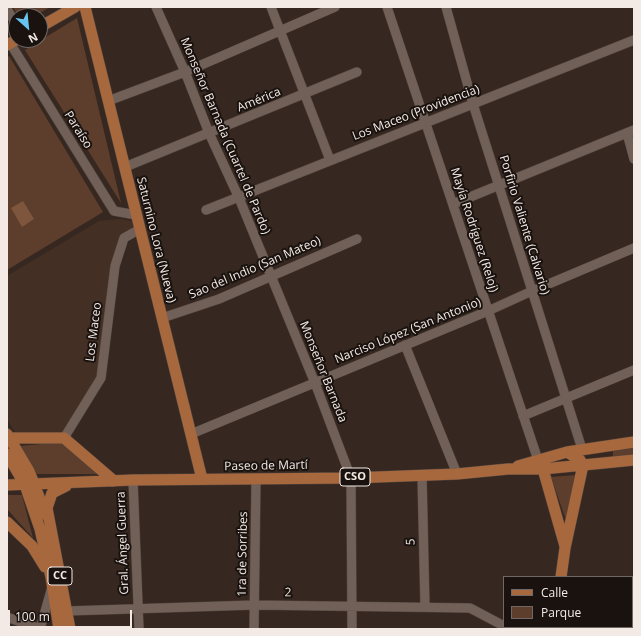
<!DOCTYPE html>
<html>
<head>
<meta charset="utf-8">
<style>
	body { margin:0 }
	#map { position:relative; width:641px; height:636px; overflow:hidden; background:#362820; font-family:"Open Sans",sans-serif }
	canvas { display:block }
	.frame { position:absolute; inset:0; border:8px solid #f4eae5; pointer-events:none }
	.legend { position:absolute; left:503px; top:576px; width:130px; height:52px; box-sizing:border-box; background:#19120f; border:1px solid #716865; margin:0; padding:5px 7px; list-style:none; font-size:12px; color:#f4eae5 }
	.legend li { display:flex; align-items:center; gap:8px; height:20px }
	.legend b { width:20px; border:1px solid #716865 }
	.north { position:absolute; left:8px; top:8px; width:40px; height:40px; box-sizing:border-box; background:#19120f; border:1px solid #716865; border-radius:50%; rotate:153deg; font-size:11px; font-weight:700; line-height:16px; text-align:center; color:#f4eae5 }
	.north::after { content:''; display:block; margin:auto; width:14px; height:18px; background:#67c4f0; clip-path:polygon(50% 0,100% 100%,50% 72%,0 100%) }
	.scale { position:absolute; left:8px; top:610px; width:124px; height:18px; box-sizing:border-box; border:2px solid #f4eae5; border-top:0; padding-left:5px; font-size:12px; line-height:14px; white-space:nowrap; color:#f4eae5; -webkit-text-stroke:3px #19120f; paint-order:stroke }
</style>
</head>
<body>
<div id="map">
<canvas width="641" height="636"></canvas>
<div class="frame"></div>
<ul class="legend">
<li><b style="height:5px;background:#a8683e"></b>Calle</li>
<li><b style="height:11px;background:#5d3e2c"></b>Parque</li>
</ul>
<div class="north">N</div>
<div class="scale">100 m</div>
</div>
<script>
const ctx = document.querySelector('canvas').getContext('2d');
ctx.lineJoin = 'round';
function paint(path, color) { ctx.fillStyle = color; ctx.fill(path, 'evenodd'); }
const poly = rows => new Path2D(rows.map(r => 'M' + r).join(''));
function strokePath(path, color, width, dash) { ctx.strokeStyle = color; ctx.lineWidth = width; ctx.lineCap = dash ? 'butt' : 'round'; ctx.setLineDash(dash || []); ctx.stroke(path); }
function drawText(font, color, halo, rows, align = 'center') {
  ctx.font = font + ' "Open Sans",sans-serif'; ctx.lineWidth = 4; ctx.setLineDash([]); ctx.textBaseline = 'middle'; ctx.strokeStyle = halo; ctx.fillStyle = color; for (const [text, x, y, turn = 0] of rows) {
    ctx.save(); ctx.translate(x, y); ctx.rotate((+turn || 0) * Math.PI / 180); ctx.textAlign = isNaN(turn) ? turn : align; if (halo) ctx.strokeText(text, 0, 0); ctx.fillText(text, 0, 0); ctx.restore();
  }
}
const built = poly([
	[120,219,132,221,134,228,119,237,110,269,97,376,62,432,16,434,7,419,7,276,99,221]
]);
const green = poly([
	[13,7,50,7,35,16,18,16],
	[77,18,121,203,25,50],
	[9,56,103,212,7,270,7,57],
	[65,442,99,474,37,474,19,446],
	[634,446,634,456,613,456,613,451],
	[576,475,567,523,551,477],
	[7,495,22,495,33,538,7,509]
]);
const water = poly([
	[23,201,34,219,22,227,11,208]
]);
const minor = poly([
	[156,7,185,72,209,133,239,198,315,383,351,478,352,629],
	[271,7,330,160],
	[387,7,538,460],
	[446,7,473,104,582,449],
	[7,9,16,24],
	[10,43,114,211,136,215],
	[108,101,185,72,335,7],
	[627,133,634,159],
	[125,167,357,72],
	[453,204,634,130],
	[206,210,634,40],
	[162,318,219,299,357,239],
	[405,345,457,474],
	[523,416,634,370],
	[191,434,488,311,532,291,634,248],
	[64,438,101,378,115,266,124,238,140,229],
	[422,475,425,607],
	[133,480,139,629],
	[67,611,254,605,470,608,504,626],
	[7,617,40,629],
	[40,629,52,587],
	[254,629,256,479]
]);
const major = poly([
	[85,7,202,479],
	[40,27,75,7],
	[7,45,16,40],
	[7,434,29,471,46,515],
	[10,438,64,438,114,481],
	[7,454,25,485,40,529,51,577,59,629],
	[544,462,543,469,565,546],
	[518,466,567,452,634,442],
	[7,485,133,480,351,478,457,474,508,469,543,469,634,460],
	[66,486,52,493,47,508,70,629],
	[7,522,32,546,45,567],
	[561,577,565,548,583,465,580,460,567,452],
	[519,629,521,627]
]);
const shields = [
	[355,477,30],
	[60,576,24]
];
const shieldNames = [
	["CSO",355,477],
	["CC",60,576]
];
const streetNames = [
	["América",259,100,-22],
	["Los Maceo (Providencia)",416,113,-21],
	["Paraíso",78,130,58],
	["Monseñor Barnada (Cuartel de Pardo)",225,136,67],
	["Porfirio Valiente (Calvario)",524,225,73],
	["Mayía Rodríguez (Reloj)",474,230,72],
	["Saturnino Lora (Nueva)",156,240,76],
	["Sao del Indio (San Mateo)",255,268,-23],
	["Narciso López (San Antonio)",408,331,-22],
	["Los Maceo",94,332,-83],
	["Monseñor Barnada",323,372,68],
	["Paseo de Martí",266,466,-1],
	["5",411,542,-91],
	["Gral. Ángel Guerra",123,543,-92],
	["1ra de Sorribes",243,554,-89],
	["2",288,593,1]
];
paint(built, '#442f24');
paint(green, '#5d3e2c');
paint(water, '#7e553d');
strokePath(minor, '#51453e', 10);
strokePath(major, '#51453e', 12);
strokePath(minor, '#716057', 9);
strokePath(major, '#a8683e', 11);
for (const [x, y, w] of shields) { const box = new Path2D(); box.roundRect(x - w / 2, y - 9, w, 18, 3); ctx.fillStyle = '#19120f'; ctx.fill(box); strokePath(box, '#f4eae5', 1); }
drawText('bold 11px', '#f4eae5', null, shieldNames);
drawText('12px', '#f4eae5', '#19120f', streetNames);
</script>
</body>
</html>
